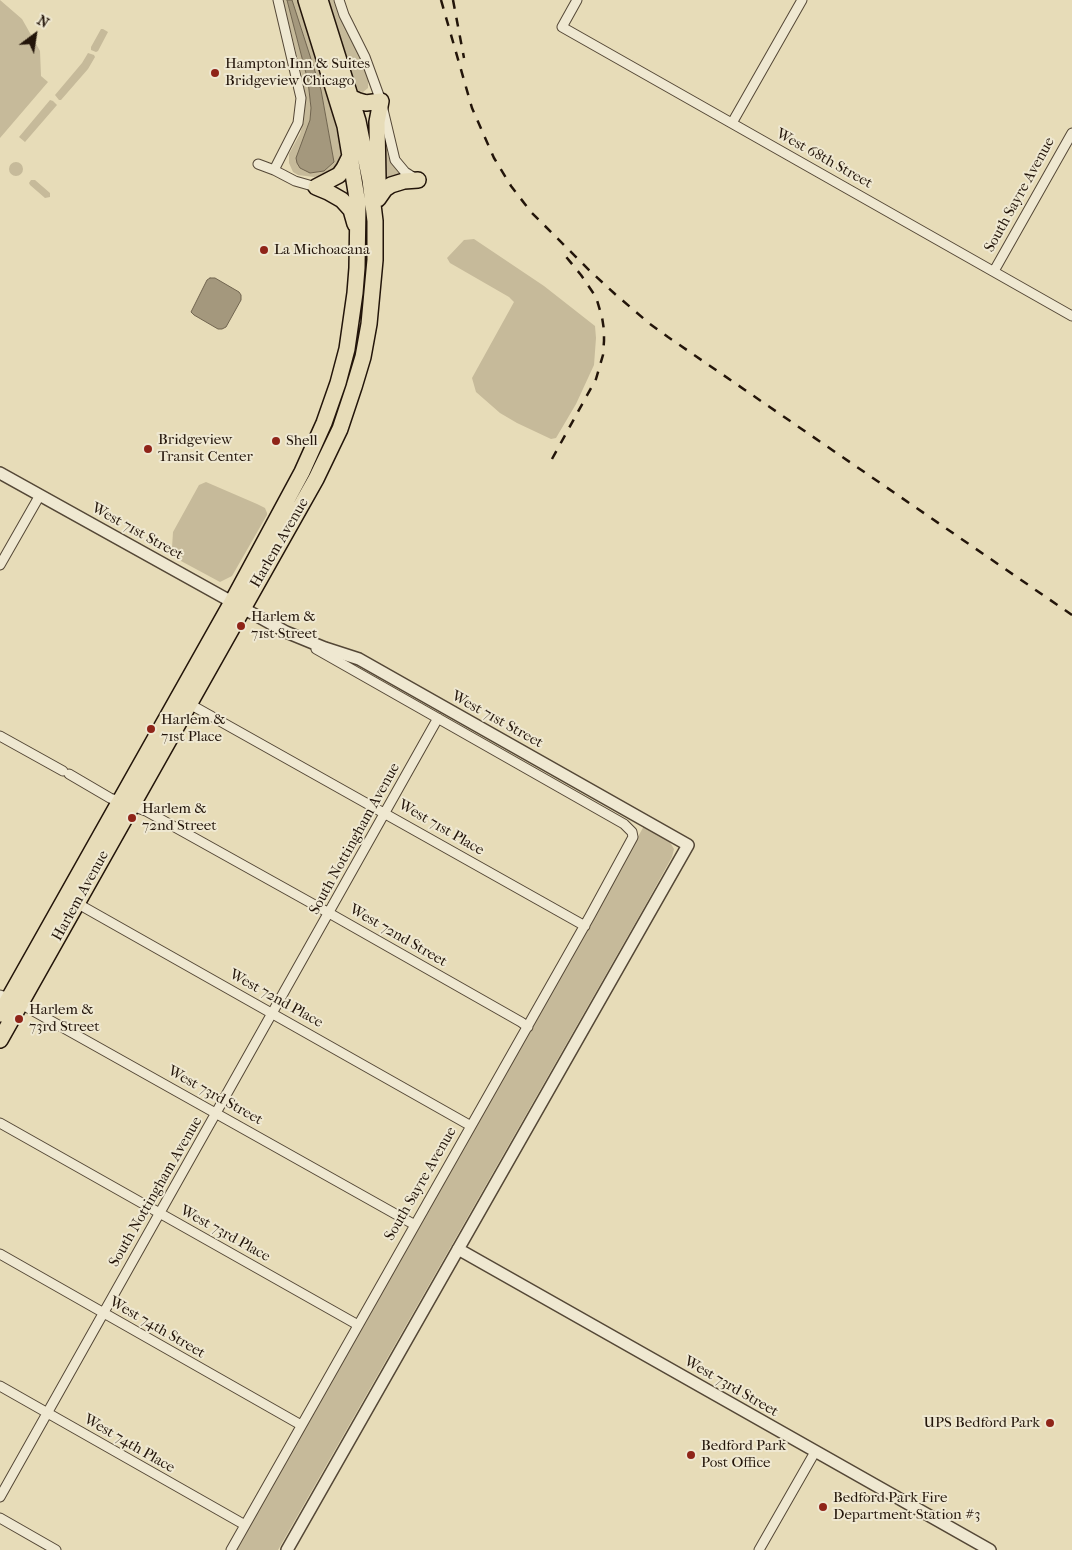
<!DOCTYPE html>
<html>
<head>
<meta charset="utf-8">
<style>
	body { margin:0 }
	#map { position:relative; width:1072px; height:1550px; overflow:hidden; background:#e7dcb8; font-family:"IM FELL French Canon",serif }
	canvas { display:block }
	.north { position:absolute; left:10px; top:10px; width:50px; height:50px; -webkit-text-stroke:4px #efe8d1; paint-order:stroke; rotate:31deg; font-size:14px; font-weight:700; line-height:20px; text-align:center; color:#23150a }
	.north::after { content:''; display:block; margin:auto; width:18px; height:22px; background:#23150a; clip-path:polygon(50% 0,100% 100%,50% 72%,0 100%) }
</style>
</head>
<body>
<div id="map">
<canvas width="1072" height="1550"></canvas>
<div class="north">N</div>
</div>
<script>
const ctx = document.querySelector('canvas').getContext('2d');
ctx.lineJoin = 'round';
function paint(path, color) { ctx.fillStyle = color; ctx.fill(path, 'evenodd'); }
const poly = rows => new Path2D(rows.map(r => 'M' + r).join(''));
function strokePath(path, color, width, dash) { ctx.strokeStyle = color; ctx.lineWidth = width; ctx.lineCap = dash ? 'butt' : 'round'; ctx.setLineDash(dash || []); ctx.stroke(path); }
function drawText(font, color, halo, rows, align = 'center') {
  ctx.font = font + ' "IM FELL French Canon",serif'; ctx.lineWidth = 4; ctx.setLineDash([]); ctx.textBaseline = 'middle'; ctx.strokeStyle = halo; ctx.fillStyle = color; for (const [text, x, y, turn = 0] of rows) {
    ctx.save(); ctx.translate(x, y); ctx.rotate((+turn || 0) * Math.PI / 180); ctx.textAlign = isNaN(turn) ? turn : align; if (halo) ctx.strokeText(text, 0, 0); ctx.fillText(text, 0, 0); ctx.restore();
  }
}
const green = poly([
	[0,0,22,19,26,26,40,51,41,76,48,82,0,138],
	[283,0,287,0,308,81,311,109,310,120,307,132,310,173,324,171,334,162,321,90,292,0,301,0,325,83,340,144,341,154,340,161,333,171,322,176,314,177,298,175,293,172,289,163,289,154,300,134,304,120,305,104,302,76],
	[328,0,333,0,344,25,353,41,368,77,368,88,363,92,359,91,358,90],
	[101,29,103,29,108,32,98,51,96,52,91,50,91,47],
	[88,53,94,55,95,57,88,69,61,100,59,100,55,95,82,63],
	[50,100,53,101,57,105,25,142,19,137],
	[384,135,388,155,394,167,399,173,398,176,386,182,383,180],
	'9 169a7 7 0 1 1 14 0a7 7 0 1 1-14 0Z',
	[31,180,35,180,50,193,50,197,45,198,30,185,29,183],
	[474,239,544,286,595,326,596,338,594,365,576,404,556,438,551,439,517,423,500,413,476,392,472,378,514,302,509,297,450,263,447,258,464,240],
	[206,482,257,504,265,508,267,513,267,515,232,576,220,582,181,561,174,554,172,548,173,532,199,485],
	[644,826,668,839,674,849,672,857,646,904,278,1550,233,1550]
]);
const water = poly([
	[287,0,292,0,321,90,334,162,324,171,310,173,300,168,297,163,296,158,310,120,311,108,308,81,287,0],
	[210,278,215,278,239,292,241,295,241,300,226,327,222,329,218,329,194,315,191,312,207,280,210,278]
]);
const minor = poly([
	[339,0,344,15,365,57,381,101,395,160,405,172,416,179],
	[577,0,562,27,1072,316],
	[732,123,802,0],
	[258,164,274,170,295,181,316,187],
	[274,170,298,123,301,98,278,0],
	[994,271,1072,133],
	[0,565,40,495],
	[186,702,585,926],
	[0,736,63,771],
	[69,774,110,798,146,811,329,913,521,1022,528,1027],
	[73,901,471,1126],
	[0,995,9,998,28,1008,415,1225],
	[0,1123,358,1325],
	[0,1254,301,1425],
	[0,1386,245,1525],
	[0,1497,438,718],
	[0,1518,56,1550],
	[231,1550,590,916,633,837,632,832,624,824,316,649],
	[759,1550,815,1452]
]);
const tertiary = poly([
	[0,473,286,632,325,648,359,659,688,845,287,1550],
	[458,1249,990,1550]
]);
const primary = poly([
	[350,97,359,101,366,103,381,101,377,122,378,180],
	[316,187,328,192,342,200,351,210,355,224],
	[316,187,339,175,344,168,351,154],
	[378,199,385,189,391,185,404,181,418,180],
	[0,1014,232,602,302,472,324,423,338,383,347,349,355,293,357,268,358,204,345,126,306,0],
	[0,1040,316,479,340,429,354,387,363,357,369,324,375,260,375,221,370,180,358,121,320,0]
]);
const rail = poly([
	[441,0,472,108,494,158,511,186,531,212,590,271,615,294,650,324,668,337,1072,615],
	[453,0,464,58],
	[552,459,596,379,603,355,604,341,604,330,602,317,596,297,581,275,563,253]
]);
const markers = [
	[215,73,5,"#8f2418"],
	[264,250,5,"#8f2418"],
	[276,441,5,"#8f2418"],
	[148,449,5,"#8f2418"],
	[241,626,5,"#8f2418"],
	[151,729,5,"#8f2418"],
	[132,818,5,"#8f2418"],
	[19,1019,5,"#8f2418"],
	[1050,1423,5,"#8f2418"],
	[691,1455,5,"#8f2418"],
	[823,1507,5,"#8f2418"]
];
const poiNames = [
	["Hampton Inn & Suites",225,64],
	["Bridgeview Chicago",225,81],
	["La Michoacana",274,250],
	["Bridgeview",158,440],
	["Transit Center",158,457],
	["Shell",286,441],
	["Harlem &",251,617],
	["71st Street",251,634],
	["Harlem &",161,720],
	["71st Place",161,737],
	["Harlem &",142,809],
	["72nd Street",142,826],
	["Harlem &",29,1010],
	["73rd Street",29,1027],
	["UPS Bedford Park",1040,1423,"right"],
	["Bedford Park",701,1446],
	["Post Office",701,1463],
	["Bedford Park Fire",833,1498],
	["Department Station #3",833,1515]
];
const streetNames = [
	["West 68th Street",824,159,29],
	["South Sayre Avenue",1020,195,-61],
	["West 71st Street",137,532,29],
	["Harlem Avenue",280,543,-60],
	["West 71st Street",497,720,29],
	["West 71st Place",441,828,30],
	["South Nottingham Avenue",355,839,-61],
	["Harlem Avenue",81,896,-61],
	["West 72nd Street",398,936,30],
	["West 72nd Place",276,999,29],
	["West 73rd Street",215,1096,29],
	["South Sayre Avenue",421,1184,-60],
	["South Nottingham Avenue",156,1192,-60],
	["West 73rd Place",225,1234,29],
	["West 74th Street",157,1328,30],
	["West 73rd Street",731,1387,30],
	["West 74th Place",129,1444,30]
];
paint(green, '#c6ba9a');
paint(water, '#a4987d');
strokePath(water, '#70644f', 1);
strokePath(minor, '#544736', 11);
strokePath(tertiary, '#544736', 14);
strokePath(primary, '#23150a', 18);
strokePath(minor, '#efe8d1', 9);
strokePath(tertiary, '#efe8d1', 11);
strokePath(primary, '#e7dcb8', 15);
strokePath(rail, '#23150a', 2.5, [9, 9]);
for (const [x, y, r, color] of markers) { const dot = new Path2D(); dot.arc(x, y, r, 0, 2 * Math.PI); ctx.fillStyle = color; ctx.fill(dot); strokePath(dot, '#efe8d1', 2); }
drawText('15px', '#23150a', '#efe8d1', poiNames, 'left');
drawText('15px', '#23150a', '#efe8d1', streetNames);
</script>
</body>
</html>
